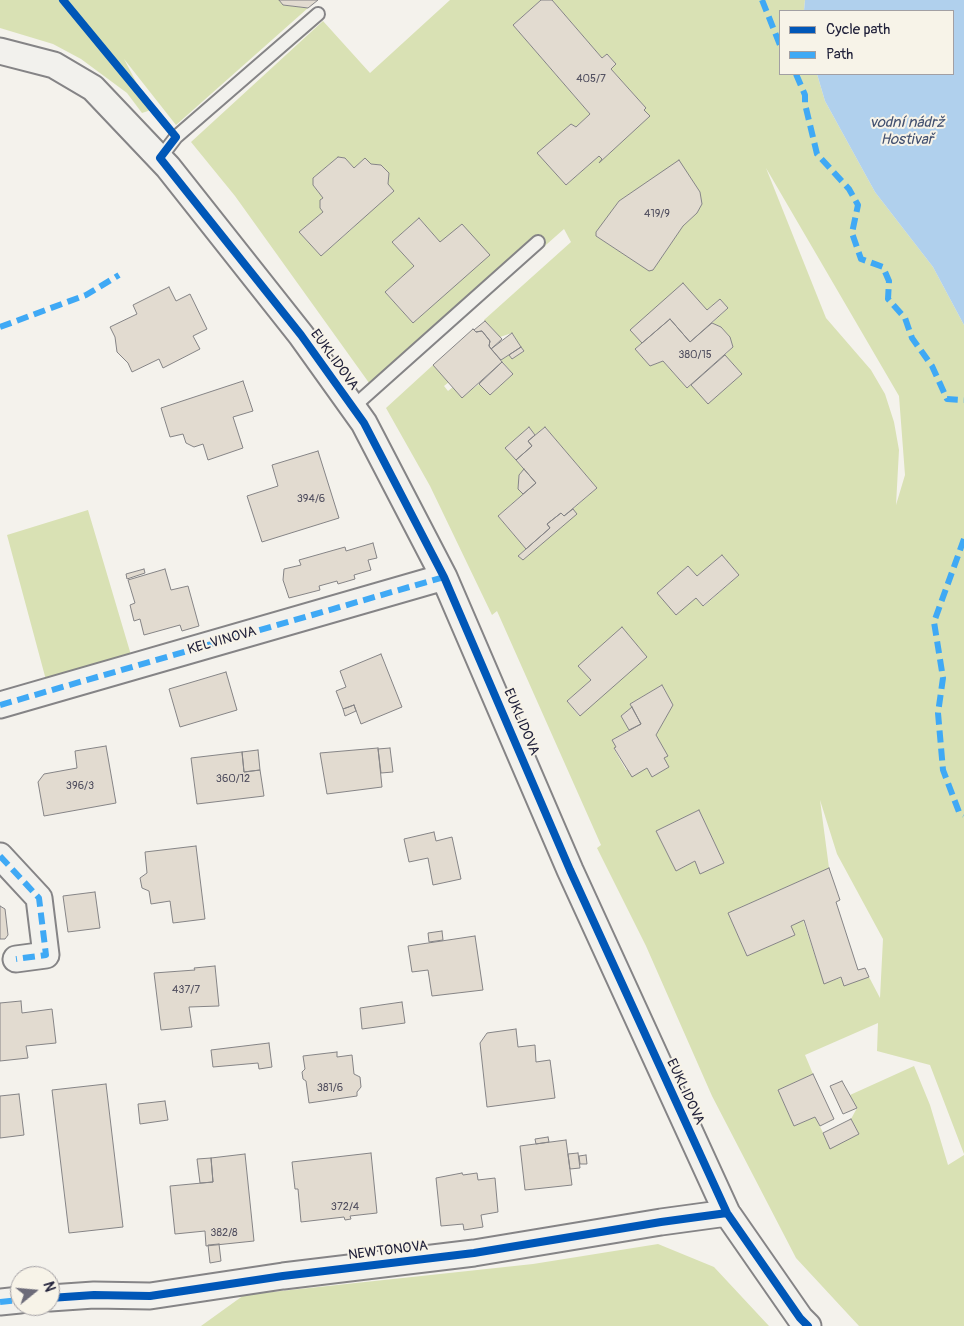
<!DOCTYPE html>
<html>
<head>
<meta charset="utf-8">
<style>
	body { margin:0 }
	#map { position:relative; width:964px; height:1326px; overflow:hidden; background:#f4f2ec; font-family:Pangolin,sans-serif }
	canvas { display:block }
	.legend { position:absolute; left:779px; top:10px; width:175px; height:65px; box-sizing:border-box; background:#f7f3e8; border:1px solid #a29fa3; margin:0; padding:6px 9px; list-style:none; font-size:15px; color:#22223b }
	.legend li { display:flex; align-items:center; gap:10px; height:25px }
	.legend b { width:25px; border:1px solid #a29fa3 }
	.north { position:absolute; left:10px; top:1266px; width:50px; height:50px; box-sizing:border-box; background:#f7f3e8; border:1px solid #a29fa3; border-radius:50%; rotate:73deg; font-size:14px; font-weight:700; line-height:20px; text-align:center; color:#22223b }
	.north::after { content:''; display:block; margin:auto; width:18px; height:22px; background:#6c6b79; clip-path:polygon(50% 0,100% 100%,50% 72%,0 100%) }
</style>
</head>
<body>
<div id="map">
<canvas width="964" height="1326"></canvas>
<ul class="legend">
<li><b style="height:6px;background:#0057b8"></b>Cycle path</li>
<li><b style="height:6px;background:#3fa9f5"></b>Path</li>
</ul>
<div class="north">N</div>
</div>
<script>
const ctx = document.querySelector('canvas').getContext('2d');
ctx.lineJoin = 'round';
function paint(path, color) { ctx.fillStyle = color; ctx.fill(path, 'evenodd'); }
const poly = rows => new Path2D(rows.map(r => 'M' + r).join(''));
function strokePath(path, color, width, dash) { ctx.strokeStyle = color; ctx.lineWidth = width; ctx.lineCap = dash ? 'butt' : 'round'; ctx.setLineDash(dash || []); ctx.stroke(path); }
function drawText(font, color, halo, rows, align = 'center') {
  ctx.font = font + ' Pangolin,sans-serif'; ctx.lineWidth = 4; ctx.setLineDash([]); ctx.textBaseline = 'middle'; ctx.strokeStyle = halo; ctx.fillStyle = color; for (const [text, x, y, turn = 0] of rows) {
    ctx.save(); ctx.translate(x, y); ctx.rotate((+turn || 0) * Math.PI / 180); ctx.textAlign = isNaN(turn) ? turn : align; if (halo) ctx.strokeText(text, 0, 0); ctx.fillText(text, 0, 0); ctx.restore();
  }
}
const green = poly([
	[0,0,279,0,283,5,308,8,176,125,124,59,151,110,142,113,127,93,81,59,53,44,0,28],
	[450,0,541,0,513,25,590,114,576,127,571,124,538,153,566,185,599,156,602,159,599,163,649,116,644,110,646,108,611,69,616,64,607,54,602,58,552,0,805,0,804,11,780,11,780,74,817,74,825,101,875,192,933,267,964,325,964,1154,930,1065,877,1051,878,1023,805,1055,813,1074,778,1090,794,1126,815,1117,831,1148,859,1134,851,1119,857,1108,850,1095,914,1066,930,1105,948,1165,964,1155,964,1326,859,1326,796,1258,712,1096,646,946,597,848,601,845,497,611,492,615,430,486,386,408,433,365,449,382,444,386,448,391,453,387,462,397,479,384,490,395,513,374,501,360,509,355,512,359,524,351,512,333,500,337,484,320,571,242,564,229,377,394,235,196,191,142,323,21,370,73],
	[338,157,345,158,354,168,365,158,371,164,381,165,389,173,388,184,353,228,321,256,299,232,323,212,320,208,320,200,323,198,313,185,313,178],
	[679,161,700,192,702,204,697,213,683,226,653,270,648,270,596,236,596,233,619,201],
	[766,168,899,396,905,475,896,505,899,450,894,422,885,394,871,370,826,318],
	[419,218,440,242,489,255,413,323,385,292,414,266,392,242],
	[683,284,707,310,720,299,728,308,712,323,721,327,730,337,733,347,725,355,742,374,708,403,691,385,687,388,663,361,650,366,635,349,642,343,631,330],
	[529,427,535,435,545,427,597,488,573,509,576,514,523,560,518,556,526,549,498,516,523,494,518,489,519,475,524,469,505,448],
	[722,555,739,575,704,606,696,598,657,593,688,566,697,576],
	[622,628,647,657,579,716,567,701,591,680,578,666],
	[662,685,673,705,656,735,667,756,664,758,669,767,652,777,647,768,626,770,614,749,616,747,612,740,629,730,621,716,632,707,630,704],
	[820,800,837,854,883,939,880,998,869,977,844,985,841,978,824,983,803,920,791,926,795,935,747,956,728,913,829,868],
	[699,810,724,863,700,874,695,861,676,871,656,831],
	[88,510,131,655,46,680,7,535],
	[658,1244,714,1267,769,1326,201,1326,244,1295,533,1264]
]);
const water = poly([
	[805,0,964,0,964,325,933,267,875,192,825,101,817,74,953,74,953,11,804,11]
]);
const building = poly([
	[279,0,318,0,308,8,283,5,279,0],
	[541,0,552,0,602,58,607,54,616,64,611,69,646,108,644,110,650,116,599,163,602,159,599,156,566,185,537,153,571,124,576,127,590,114,513,25,541,0],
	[338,157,345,158,354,168,365,158,371,164,381,165,389,173,388,184,394,191,321,256,299,232,323,212,320,208,320,200,323,198,313,185,313,178,338,157],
	[679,160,700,192,702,204,697,213,683,226,653,270,649,271,596,236,596,232,619,201,679,160],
	[419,218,440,242,462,224,490,255,413,323,385,292,414,266,392,242,419,218],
	[683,283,707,310,720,299,728,308,690,342,670,319,642,343,630,330,683,283],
	[169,287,176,301,190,294,207,329,193,336,200,349,163,368,159,359,132,372,128,363,117,352,115,337,110,327,137,314,133,305,169,287],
	[670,319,690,342,712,323,721,327,730,337,733,347,687,388,663,361,650,366,635,349,670,319],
	[485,321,502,339,491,349,489,346,490,341,482,331,476,332,474,330,485,321],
	[473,329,476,332,482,331,490,341,489,346,502,362,462,398,433,365,473,329],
	[512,333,521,347,501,360,491,349,512,333],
	[521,347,524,351,512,359,509,355,521,347],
	[725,355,742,374,708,404,691,385,725,355],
	[502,362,513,374,490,395,479,384,502,362],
	[243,381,253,411,233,417,243,448,208,460,203,444,194,447,186,443,183,434,170,437,161,408,243,381],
	[529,427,535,435,528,441,532,446,516,460,505,448,529,427],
	[545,427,597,488,564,516,561,513,547,524,550,528,526,549,498,516,536,483,516,460,532,446,528,441,545,427],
	[318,451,339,518,262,542,247,496,278,486,272,465,318,451],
	[524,469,536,483,523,494,518,489,519,475,524,469],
	[573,509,577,514,523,560,518,556,550,528,547,524,561,513,564,516,573,509],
	[373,543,377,558,368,560,371,570,354,575,355,579,338,584,337,581,319,586,320,590,289,598,283,580,284,569,301,565,299,560,345,547,346,551,373,543],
	[722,555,739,575,703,606,696,598,676,615,657,593,688,566,697,576,722,555],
	[144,569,145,573,127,579,126,574,144,569],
	[165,569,171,590,188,586,199,626,182,631,180,625,144,635,140,619,134,621,130,605,135,603,128,580,165,569],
	[622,627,647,657,580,716,567,701,591,680,578,666,622,627],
	[381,654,402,707,361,724,354,705,343,709,336,691,346,687,340,671,381,654],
	[226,672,237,710,180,727,169,689,226,672],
	[662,685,673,705,656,735,668,756,664,758,669,767,652,777,647,768,632,777,614,748,616,747,612,740,641,724,630,704,662,685],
	[354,705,356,711,345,716,343,709,354,705],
	[632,707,641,724,629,730,621,716,632,707],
	[106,746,116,803,44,816,38,782,44,774,77,768,75,751,106,746],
	[378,748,382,787,327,794,320,753,378,748],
	[390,748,393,772,381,773,378,749,390,748],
	[258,750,260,770,244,772,242,752,258,750],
	[242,752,244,772,260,770,264,796,197,804,191,758,242,752],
	[699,810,724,863,700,874,695,861,676,871,656,831,699,810],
	[434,832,436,841,452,837,461,879,433,885,428,858,409,862,404,839,434,832],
	[196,846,205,919,173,923,170,901,151,904,149,891,142,888,140,878,147,873,145,852,196,846],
	[829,868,840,900,836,902,858,970,865,968,869,977,844,986,841,977,824,984,804,920,791,926,795,935,747,956,728,913,829,868],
	[95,892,100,928,68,932,63,896,95,892],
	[0,906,5,909,8,935,5,939,0,939,0,906],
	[442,931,443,940,429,942,428,933,442,931],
	[475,936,483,990,432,996,428,970,412,972,408,946,475,936],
	[215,966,219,1006,189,1007,192,1027,161,1030,154,973,195,970,194,968,215,966],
	[21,1001,22,1013,52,1009,56,1043,26,1046,28,1058,0,1061,0,1003,21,1001],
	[402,1002,405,1023,362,1029,360,1008,402,1002],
	[516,1029,518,1047,535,1045,536,1062,550,1060,555,1098,487,1107,480,1043,487,1033,516,1029],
	[269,1043,272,1067,259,1069,258,1063,213,1067,211,1050,269,1043],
	[337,1052,337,1057,352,1055,354,1074,360,1077,361,1087,357,1092,357,1096,309,1103,306,1081,303,1079,302,1072,305,1069,303,1056,337,1052],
	[813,1074,834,1119,820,1126,815,1117,794,1126,778,1090,813,1074],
	[842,1081,857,1108,843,1114,830,1086,842,1081],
	[106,1084,123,1227,69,1233,52,1090,106,1084],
	[19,1094,24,1135,0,1138,0,1096,19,1094],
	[165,1101,168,1120,140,1124,138,1104,165,1101],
	[851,1119,859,1134,830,1149,823,1133,851,1119],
	[548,1137,549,1142,536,1144,535,1139,548,1137],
	[566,1140,572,1185,525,1190,520,1146,566,1140],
	[371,1153,377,1213,350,1216,351,1219,345,1220,344,1217,301,1222,298,1189,295,1189,292,1162,371,1153],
	[578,1153,580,1168,570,1169,568,1154,578,1153],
	[245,1154,254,1241,206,1246,205,1231,175,1234,170,1186,213,1182,211,1158,245,1154],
	[586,1155,587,1164,580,1164,579,1156,586,1155],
	[211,1158,213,1182,200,1183,197,1159,211,1158],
	[462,1173,463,1175,477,1173,478,1180,495,1178,498,1212,481,1215,483,1227,464,1230,463,1224,441,1226,436,1178,462,1173],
	[219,1244,221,1261,210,1263,208,1245,219,1244]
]);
const service = poly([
	[160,158,176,137,318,14],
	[353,407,538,242]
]);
const minor = poly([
	[0,51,54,65,93,88,168,167,301,335,364,423,444,577,570,870,727,1213,800,1318,808,1326],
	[0,705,444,577],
	[0,856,39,898,46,955,16,959],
	[50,1298,94,1295,150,1296,283,1276,474,1253,661,1222,727,1213],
	[0,1302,20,1300]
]);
const quiet = poly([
	[762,0,780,45],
	[796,74,805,95,805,104,817,154,849,189,858,205,852,233,861,259,883,267,889,281,888,299,905,318,912,338,932,366,947,399,964,400],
	[0,327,86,295,119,275],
	[964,539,934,622,943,678,938,713,943,770,959,812,964,815],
	[0,705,444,577],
	[0,856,39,898,46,955,16,959],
	[0,1302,20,1300]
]);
const cycleway = poly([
	[63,0,176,137,160,158,301,335,364,423,444,577,570,870,727,1213,800,1318,808,1326],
	[50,1298,94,1295,150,1296,283,1276,474,1253,661,1222,727,1213]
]);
const numberNames = [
	["405/7",591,79],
	["419/9",657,214],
	["380/15",695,355],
	["394/6",311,499],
	["360/12",233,779],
	["396/3",80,786],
	["437/7",186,990],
	["381/6",330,1088],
	["372/4",345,1207],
	["382/8",224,1233]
];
const streetNames = [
	["EUKLIDOVA",334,360,54],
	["KELVINOVA",222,641,-16],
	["EUKLIDOVA",521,722,67],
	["EUKLIDOVA",685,1092,65],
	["NEWTONOVA",388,1251,-7]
];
const waterNames = [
	["vodní nádrž",907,123],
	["Hostivař",907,140]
];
paint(green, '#d9e1b4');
paint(water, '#b0d0ed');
paint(building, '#e2dbd0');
strokePath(building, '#858486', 1);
strokePath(service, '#858486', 16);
strokePath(minor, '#858486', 29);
strokePath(service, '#f2f1ed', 12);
strokePath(minor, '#f2f1ed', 25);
strokePath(quiet, '#3fa9f5', 6, [12, 6]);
strokePath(cycleway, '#0057b8', 8);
drawText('11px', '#525060', null, numberNames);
drawText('14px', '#22223b', '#f7f3e8', streetNames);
drawText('italic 15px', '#445271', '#f7f3e8', waterNames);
</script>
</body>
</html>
